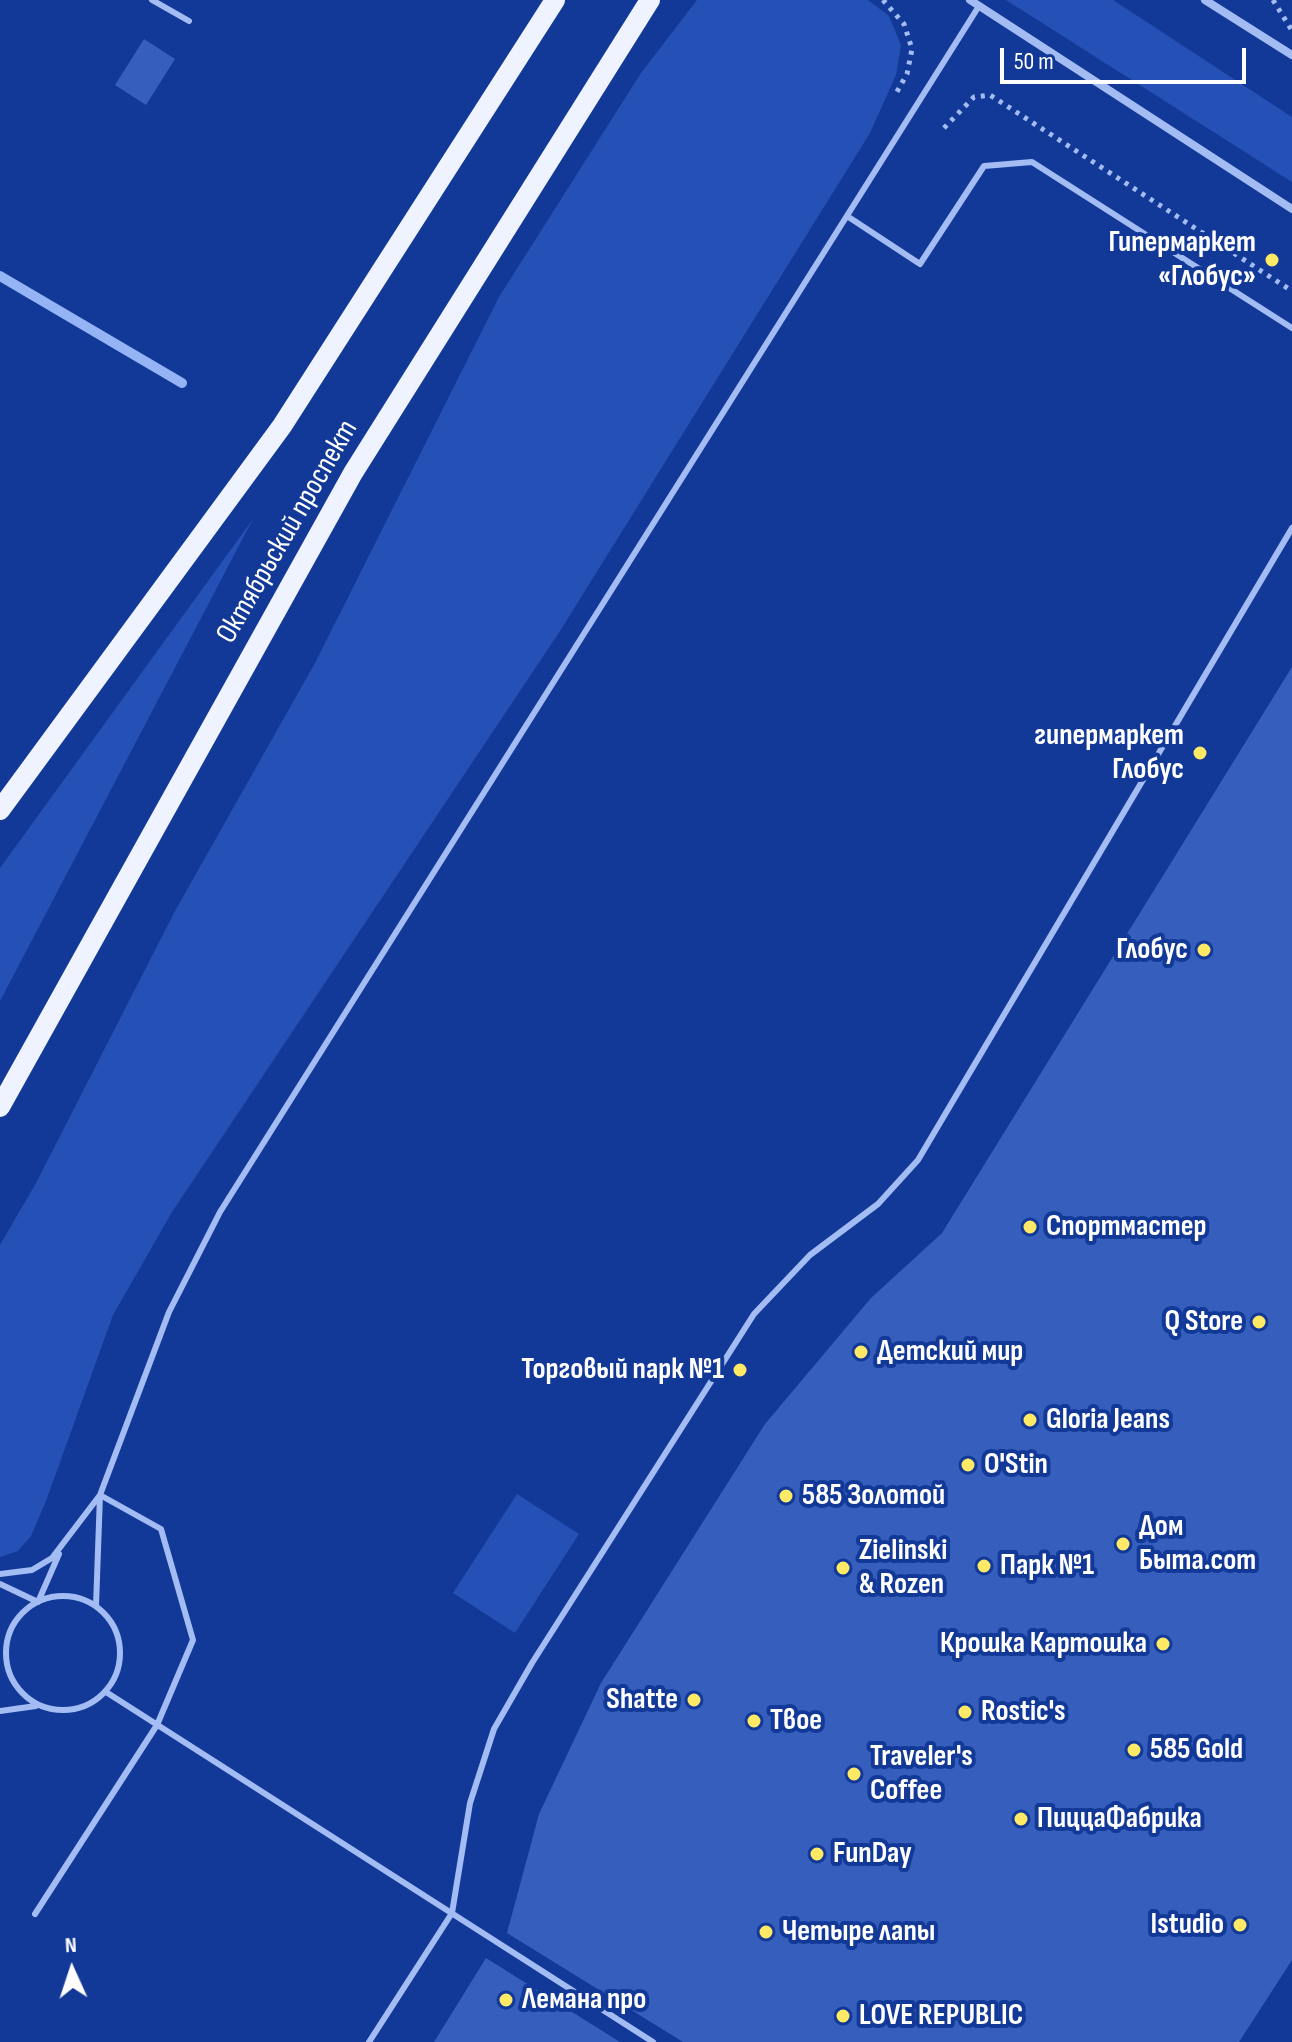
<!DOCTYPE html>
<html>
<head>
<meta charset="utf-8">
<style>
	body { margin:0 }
	#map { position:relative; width:1292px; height:2042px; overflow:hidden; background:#123997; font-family:"Sofia Sans Condensed",sans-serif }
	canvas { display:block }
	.north { position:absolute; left:32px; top:1930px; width:80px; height:80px; -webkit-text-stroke:6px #123997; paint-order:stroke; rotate:357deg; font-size:22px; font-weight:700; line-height:32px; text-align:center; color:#fff }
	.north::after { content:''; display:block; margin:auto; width:28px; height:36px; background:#fff; clip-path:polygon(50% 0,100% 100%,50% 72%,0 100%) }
	.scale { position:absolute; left:1000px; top:48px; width:246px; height:36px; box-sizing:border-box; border:4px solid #fff; border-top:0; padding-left:10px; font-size:24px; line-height:28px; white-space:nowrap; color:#fff; -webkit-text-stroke:6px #123997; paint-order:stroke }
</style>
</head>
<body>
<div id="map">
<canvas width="1292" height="2042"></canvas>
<div class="north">N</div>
<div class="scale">50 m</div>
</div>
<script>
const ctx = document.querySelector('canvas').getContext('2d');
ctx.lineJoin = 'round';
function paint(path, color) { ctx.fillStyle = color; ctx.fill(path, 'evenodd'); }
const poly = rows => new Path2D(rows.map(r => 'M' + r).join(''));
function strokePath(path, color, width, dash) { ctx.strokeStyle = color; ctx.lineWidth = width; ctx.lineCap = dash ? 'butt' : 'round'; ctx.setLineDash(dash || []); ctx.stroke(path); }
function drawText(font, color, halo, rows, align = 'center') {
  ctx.font = font + ' "Sofia Sans Condensed",sans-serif'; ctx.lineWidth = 8; ctx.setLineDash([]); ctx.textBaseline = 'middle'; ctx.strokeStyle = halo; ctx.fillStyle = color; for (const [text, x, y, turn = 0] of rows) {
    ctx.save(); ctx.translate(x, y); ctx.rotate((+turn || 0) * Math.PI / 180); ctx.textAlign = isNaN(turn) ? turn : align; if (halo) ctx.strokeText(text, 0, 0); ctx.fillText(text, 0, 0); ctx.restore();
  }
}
const green = poly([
	[697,0,868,0,889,16,901,45,896,75,870,133,560,631,172,1212,113,1315,46,1501,31,1536,18,1551,0,1557,0,1245,36,1183,175,911,315,663,499,297,641,73],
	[1006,0,1113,0,1292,117,1292,182],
	[253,519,0,1001,0,868],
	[517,1494,579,1534,515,1633,453,1593]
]);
const stream = poly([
	[0,276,182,383]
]);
const building = poly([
	[144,39,175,59,146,105,115,85],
	[1292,667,1292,1960,1239,2042,683,2042,507,1933,539,1814,601,1683,765,1424,871,1298,942,1233],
	[486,1958,620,2042,434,2042]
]);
const path = poly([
	[883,0,904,24,912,49,907,74,894,97],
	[1273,0,1291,29],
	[944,128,974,97,990,95,1292,291]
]);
const lane = poly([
	[152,0,189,21],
	[847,216,920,264,984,166,1032,162,1292,328],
	[0,1574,32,1570,52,1558,100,1495,169,1312,220,1212,979,6],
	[0,1584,38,1602,59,1554],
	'6 1653a57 57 0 1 1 114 0a57 57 0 1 1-114 0Z',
	[96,1606,100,1495],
	[106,1692,653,2042],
	[0,1711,36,1706],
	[35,1914,157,1725,193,1640,161,1529,100,1495],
	[369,2042,452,1913,470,1803,494,1729,532,1663,754,1314,810,1255,878,1204,918,1160,1292,528]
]);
const street = poly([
	[970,0,1292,209],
	[1205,0,1292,55]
]);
const primary = poly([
	[0,810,282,426,555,0],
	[0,1107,353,473,650,0]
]);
const markers = [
	[1272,260,8,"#ffe965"],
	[1200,753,8,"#ffe965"],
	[1204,950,8,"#ffe965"],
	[1030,1227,8,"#ffe965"],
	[1259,1322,8,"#ffe965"],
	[861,1352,8,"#ffe965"],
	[740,1370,8,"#ffe965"],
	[1030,1420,8,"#ffe965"],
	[968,1465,8,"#ffe965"],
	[786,1496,8,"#ffe965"],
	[1123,1544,8,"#ffe965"],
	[984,1566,8,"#ffe965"],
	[843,1568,8,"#ffe965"],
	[1163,1644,8,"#ffe965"],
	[694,1700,8,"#ffe965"],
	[965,1712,8,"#ffe965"],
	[754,1721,8,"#ffe965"],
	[1134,1750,8,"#ffe965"],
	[854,1774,8,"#ffe965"],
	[1021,1819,8,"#ffe965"],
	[817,1854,8,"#ffe965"],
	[1240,1925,8,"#ffe965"],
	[766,1932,8,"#ffe965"],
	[506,2000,8,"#ffe965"],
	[843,2016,8,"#ffe965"]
];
const poiNames = [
	["Гипермаркет",1256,243,"right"],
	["«Глобус»",1256,277,"right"],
	["гипермаркет",1184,736,"right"],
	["Глобус",1184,770,"right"],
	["Глобус",1188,950,"right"],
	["Спортмастер",1046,1227],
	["Q Store",1243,1322,"right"],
	["Детский мир",877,1352],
	["Торговый парк №1",724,1370,"right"],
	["Gloria Jeans",1046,1420],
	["O'Stin",984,1465],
	["585 Золотой",802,1496],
	["Дом",1139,1527],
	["Быта.com",1139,1561],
	["Zielinski",859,1551],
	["& Rozen",859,1585],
	["Парк №1",1000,1566],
	["Крошка Картошка",1147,1644,"right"],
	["Shatte",678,1700,"right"],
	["Rostic's",981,1712],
	["Твое",770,1721],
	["585 Gold",1150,1750],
	["Traveler's",870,1757],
	["Coffee",870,1791],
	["ПиццаФабрика",1037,1819],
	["FunDay",833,1854],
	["Istudio",1224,1925,"right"],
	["Четыре лапы",782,1932],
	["Лемана про",522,2000],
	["LOVE REPUBLIC",859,2016]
];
const streetNames = [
	["Октябрьский проспект",288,532,-60]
];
paint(green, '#2551b6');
strokePath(stream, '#95b4f6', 10);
paint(building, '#365fbd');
strokePath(path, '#a3bcf3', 5, [4, 6]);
strokePath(lane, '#a3bcf3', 6);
strokePath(street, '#a3bcf3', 8);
strokePath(primary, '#eff3ff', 20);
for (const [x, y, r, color] of markers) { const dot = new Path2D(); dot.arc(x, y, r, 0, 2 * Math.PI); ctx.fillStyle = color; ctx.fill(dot); strokePath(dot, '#123997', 3); }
drawText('bold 30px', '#fff', '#123997', poiNames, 'left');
drawText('30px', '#fff', '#123997', streetNames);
</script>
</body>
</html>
